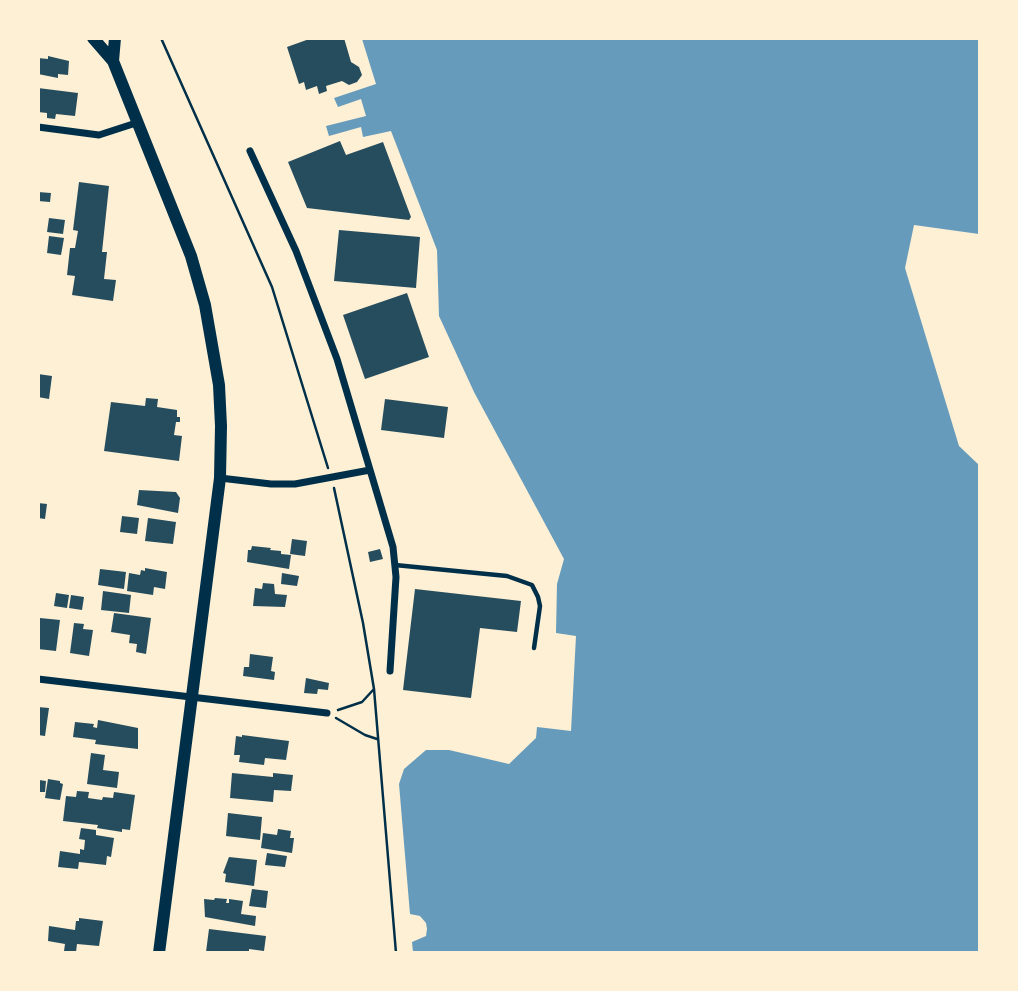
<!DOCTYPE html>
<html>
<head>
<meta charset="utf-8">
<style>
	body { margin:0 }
	#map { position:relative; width:1018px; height:991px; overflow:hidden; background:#fdf0d5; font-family:Cabin,sans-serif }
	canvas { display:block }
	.frame { position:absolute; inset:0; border:40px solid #fdf0d5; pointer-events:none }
</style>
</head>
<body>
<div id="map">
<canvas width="1018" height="991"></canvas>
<div class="frame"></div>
</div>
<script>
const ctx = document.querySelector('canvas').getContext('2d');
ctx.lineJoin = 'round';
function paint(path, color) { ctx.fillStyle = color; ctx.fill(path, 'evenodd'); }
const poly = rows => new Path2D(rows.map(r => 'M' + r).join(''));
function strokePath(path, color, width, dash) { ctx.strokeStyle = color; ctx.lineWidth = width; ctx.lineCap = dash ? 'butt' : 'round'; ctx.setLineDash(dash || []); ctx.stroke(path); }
const water = poly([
	[362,39,979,39,979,234,914,225,905,268,959,446,979,465,979,952,413,952,412,942,426,936,427,929,426,923,420,916,410,914,399,784,404,769,426,750,449,750,509,764,536,738,537,727,571,731,576,636,556,633,557,584,564,559,474,392,439,316,437,250,391,131,363,137,361,127,329,136,326,126,366,116,361,99,338,107,334,98,376,84]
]);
const building = poly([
	[312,38,344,38,351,62,359,67,362,75,357,82,349,85,342,81,326,86,327,91,319,94,317,86,306,90,304,82,299,84,287,47],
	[48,56,69,61,68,75,58,74,58,78,38,74,38,58,48,59],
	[38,88,78,93,75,116,56,114,55,119,47,118,47,113,38,112],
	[340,141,346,155,383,142,411,217,409,220,307,208,288,162],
	[79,182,109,186,102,252,107,252,104,279,116,280,113,301,72,295,75,276,67,275,70,248,75,248,78,231,73,230],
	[38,192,51,193,50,202,38,201],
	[49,218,65,220,63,234,47,232],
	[339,230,420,237,416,288,334,281],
	[49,236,64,238,61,255,47,253],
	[407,293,429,357,365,379,343,315],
	[38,374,52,376,49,399,38,397],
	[146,398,158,399,157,407,177,410,177,417,180,417,180,422,176,422,174,435,182,436,179,461,104,451,111,402,145,406],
	[385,399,448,407,444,438,381,430],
	[139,490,176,492,180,498,178,513,137,505],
	[38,503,47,504,45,519,38,518],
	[122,516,139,518,137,534,120,532],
	[148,518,176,522,173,544,145,541],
	[292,539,307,541,305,556,290,554],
	[252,546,271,548,270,550,281,551,281,554,291,555,289,569,247,562,248,550,251,550],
	[380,549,383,559,370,562,368,552],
	[145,568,167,572,165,589,154,587,153,595,127,591,129,573,140,575,141,570,145,571],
	[100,569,126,572,124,589,98,585],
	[282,573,299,576,297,586,281,584],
	[263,583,274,584,275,594,287,595,285,607,253,606,255,588,262,589],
	[415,589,521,601,517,632,480,628,471,698,403,690],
	[103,591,131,595,129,613,101,610],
	[56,593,69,595,67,608,54,606],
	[71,595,84,597,82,610,69,608],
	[114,613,151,618,146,654,136,652,137,644,129,643,130,635,111,632],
	[40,618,60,620,56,651,38,649],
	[74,623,84,624,83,629,93,630,89,656,70,653],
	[250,654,273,657,271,671,275,672,274,680,243,676,244,667,249,667],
	[306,678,329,683,328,690,318,689,317,694,304,693],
	[38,707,49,708,45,736,38,735],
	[98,720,138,728,138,749,95,744,96,740,73,737,75,722,94,724,93,727,97,728],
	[242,735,289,741,286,760,265,758,264,765,239,762,240,755,234,755,236,736,242,737],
	[91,753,105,755,103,770,119,772,117,788,87,784],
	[232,773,273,777,273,773,293,775,291,791,274,790,273,802,230,798],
	[48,779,60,781,60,783,63,784,60,800,45,798],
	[39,780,46,781,45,792,38,792],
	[77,791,89,792,88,798,102,800,103,797,113,798,114,792,135,795,130,830,122,829,122,832,97,828,98,825,63,821,66,796,76,797],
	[228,813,262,817,260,840,226,836],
	[81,828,96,830,96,835,114,838,111,857,107,856,106,865,79,862,78,869,58,867,60,851,80,854,80,849,84,850,85,840,79,839],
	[278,829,291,831,290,838,294,838,292,853,261,848,263,833,277,835],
	[267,853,287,856,285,867,265,865],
	[229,857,257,860,254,886,225,882,226,874,223,873],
	[252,889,268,891,266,908,249,906],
	[215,898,227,899,226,903,229,903,229,899,243,901,241,914,256,916,255,926,205,917,204,899,214,900],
	[79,918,103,921,99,946,77,944,76,952,64,951,65,944,48,941,49,926,75,930,76,921,79,921],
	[209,929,266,936,264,951,249,949,249,953,206,952]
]);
const path = poly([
	[161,38,272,287,328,468],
	[334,488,363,623,374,689,396,953],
	[338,710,362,702,374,689],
	[336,718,365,735,377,739]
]);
const service = poly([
	[395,565,507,576,532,585,538,597,540,606,534,648]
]);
const minor = poly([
	[38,127,99,135,136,123],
	[250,151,296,251,337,359,393,547,396,577,390,671],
	[220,478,271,484,295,484,370,470],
	[38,679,327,713]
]);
const primary = poly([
	[93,38,113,61,191,256,205,305,219,385,221,426,220,478,159,953],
	[113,61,115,38]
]);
paint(water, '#669bbc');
paint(building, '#264d5e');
strokePath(path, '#003049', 2.5);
strokePath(service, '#003049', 4.5);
strokePath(minor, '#003049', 7);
strokePath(primary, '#003049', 12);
</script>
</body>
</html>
